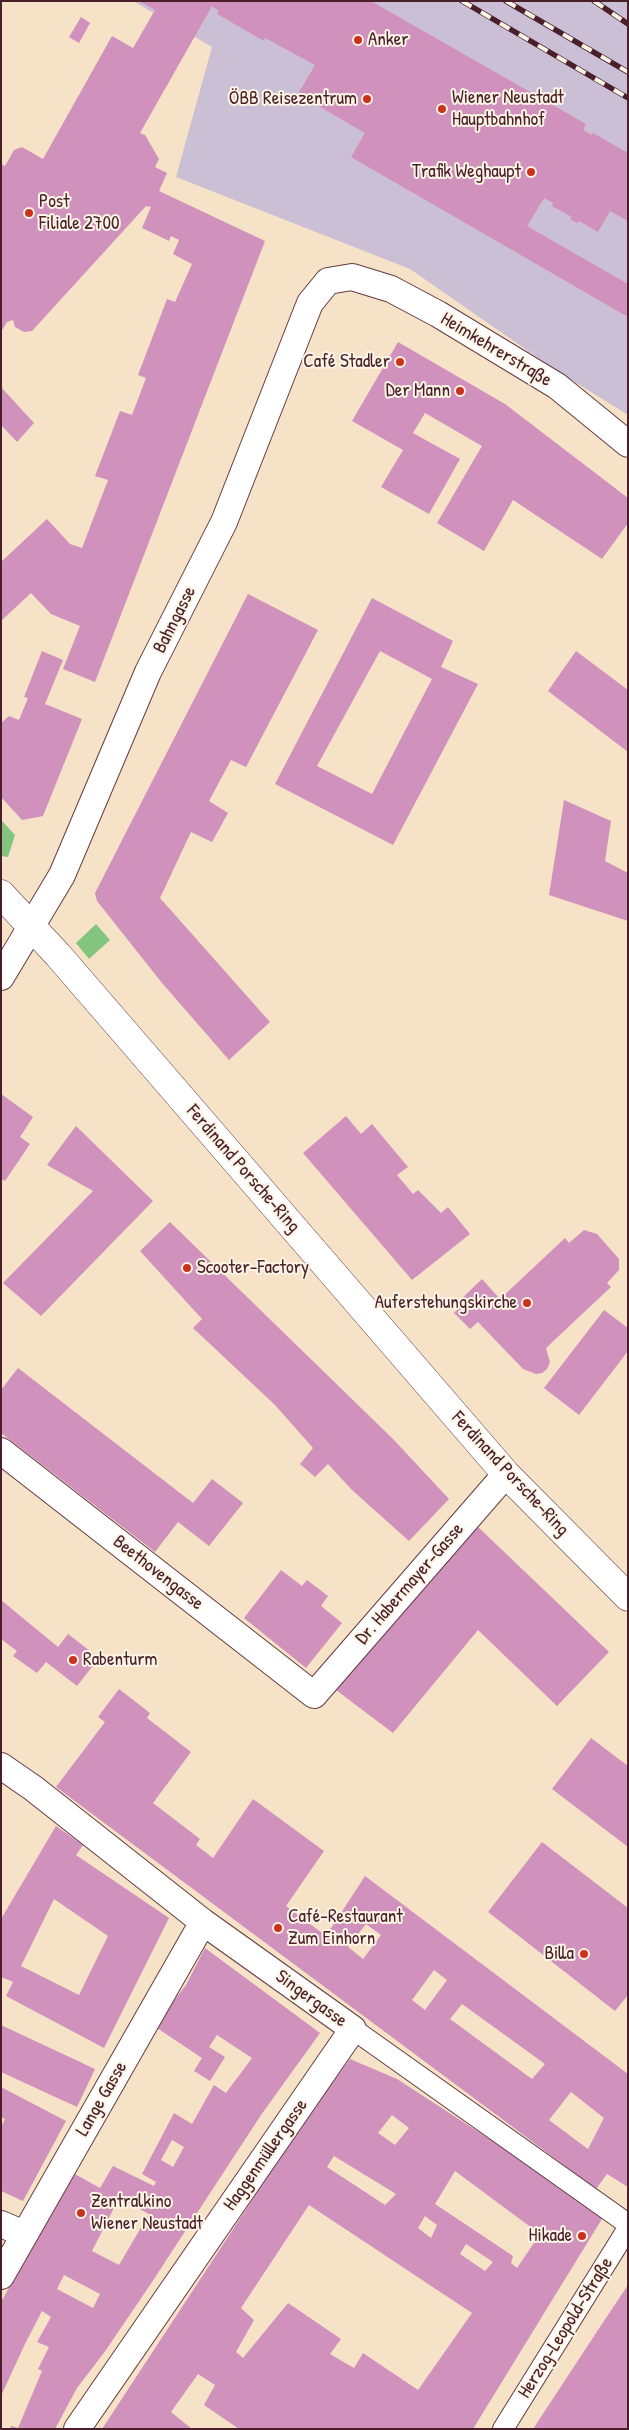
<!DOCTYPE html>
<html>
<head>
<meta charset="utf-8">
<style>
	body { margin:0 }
	#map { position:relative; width:629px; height:2430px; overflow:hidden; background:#f6e2c7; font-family:"Patrick Hand",sans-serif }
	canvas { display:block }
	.frame { position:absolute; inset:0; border:2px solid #4a1f2b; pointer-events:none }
</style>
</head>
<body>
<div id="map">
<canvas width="629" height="2430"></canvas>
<div class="frame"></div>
</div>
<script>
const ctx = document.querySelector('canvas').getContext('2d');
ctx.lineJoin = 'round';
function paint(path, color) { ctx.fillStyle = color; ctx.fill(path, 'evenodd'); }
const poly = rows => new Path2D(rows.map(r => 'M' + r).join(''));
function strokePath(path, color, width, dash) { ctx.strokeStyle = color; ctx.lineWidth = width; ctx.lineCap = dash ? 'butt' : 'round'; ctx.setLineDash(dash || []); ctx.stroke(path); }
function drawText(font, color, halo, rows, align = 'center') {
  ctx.font = font + ' "Patrick Hand",sans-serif'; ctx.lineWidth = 4; ctx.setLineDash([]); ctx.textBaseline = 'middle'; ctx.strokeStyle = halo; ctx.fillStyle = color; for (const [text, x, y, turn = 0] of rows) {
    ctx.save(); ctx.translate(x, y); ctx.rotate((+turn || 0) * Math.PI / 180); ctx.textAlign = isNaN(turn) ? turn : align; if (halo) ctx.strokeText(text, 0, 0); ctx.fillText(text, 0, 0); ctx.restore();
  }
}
const industrial = poly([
	[133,1,628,1,628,415,554,369,410,269,176,177,212,47]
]);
const green = poly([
	[1,820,15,835,8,857,1,856],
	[96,924,110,940,89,959,76,943]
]);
const building = poly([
	[139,1,371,1,586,124,583,130,592,135,593,133,628,153,628,221,610,211,598,232,579,221,577,223,570,219,572,217,552,206,553,203,544,198,527,226,628,284,628,317,351,157,365,133,298,94,315,65,265,38,264,41,217,14,219,11,212,6,140,133,145,135,159,159,155,167,167,173,159,191,265,241,95,682,63,669,80,626,51,614,31,593,1,621,1,562,47,519,70,544,82,548,108,480,95,476,120,411,132,415,146,378,138,375,167,299,175,302,192,264,173,254,179,240,171,236,169,241,142,228,151,207,146,206,32,331,24,332,15,327,13,320,7,322,1,332,1,164,5,166,14,150,22,147,43,159,112,36,133,48,155,10],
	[81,17,90,23,79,43,69,37],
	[398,342,505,404,628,498,628,523,602,559,513,500,484,551,437,523,482,446,425,413,413,433,460,459,429,514,381,487,403,450,352,421],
	[1,387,34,423,17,442,1,425],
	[248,594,318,630,246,767,231,760,209,801,228,813,212,842,191,832,160,898,270,1022,229,1060,162,983,97,901,95,893],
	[372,598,453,641,441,667,478,684,393,845,275,784],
	[380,651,432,679,372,794,317,766],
	[42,651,63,660,45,704,82,719,43,816,22,820,1,797,1,723,9,716,19,720,28,698,24,697],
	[576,651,628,690,628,752,548,691],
	[564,800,611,821,605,861,628,873,628,921,549,895],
	[1,1094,33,1117,20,1137,30,1144,5,1181,1,1179],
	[346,1116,361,1134,372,1124,408,1167,397,1175,413,1194,418,1190,441,1213,448,1207,470,1234,412,1280,303,1153],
	[76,1126,153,1201,41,1316,3,1283,93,1191,47,1165],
	[170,1222,394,1440,449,1499,409,1541,352,1490,328,1464,315,1477,300,1464,313,1448,275,1405,193,1328,202,1319,140,1251],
	[584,1230,597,1234,619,1259,619,1270,607,1283,611,1287,546,1348,550,1362,547,1369,542,1373,536,1374,523,1369,478,1322,470,1329,454,1313,462,1305,459,1301,482,1279,500,1299,565,1238,569,1243],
	[604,1310,628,1328,628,1351,579,1415,544,1388],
	[18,1368,193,1503,212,1479,243,1503,209,1546,178,1522,155,1552,1,1433,1,1390],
	[477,1526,609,1652,557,1706,478,1630,393,1733,336,1690,427,1580],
	[281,1570,302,1586,307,1580,328,1596,321,1606,342,1623,306,1668,244,1618],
	[1,1600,58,1647,68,1634,99,1658,77,1686,46,1662,37,1673,13,1656,17,1651,1,1639],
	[119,1689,150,1713,147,1718,191,1752,153,1803,200,1839,196,1845,213,1858,253,1799,324,1851,286,1906,326,1936,365,1876,628,2074,628,2187,607,2174,596,2189,56,1787,105,1722,98,1717],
	[366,1924,381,1935,363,1959,348,1947],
	[434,1970,447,1980,425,2010,412,2000],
	[462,2004,545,2064,532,2079,450,2019],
	[571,2092,604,2118,588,2149,549,2120],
	[591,1738,628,1766,628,1847,552,1789],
	[56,1826,83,1845,76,1855,169,1918,104,2048,6,1996,13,1982,1,1977,1,1919],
	[54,1899,108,1936,79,1995,21,1966],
	[542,1842,628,1908,628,1995,615,2011,488,1912],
	[205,1948,320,2033,261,2115,152,2282,106,2350,77,2388,55,2429,10,2429,11,2426,18,2428,42,2371,38,2369,49,2347,37,2342,51,2317,42,2311,25,2344,1,2396,1,2302,73,2173,100,2188,113,2166,154,2186,156,2182,142,2174,174,2113,192,2124,214,2085,226,2093,252,2058,217,2035,209,2047,225,2057,210,2081,194,2071,202,2058,154,2026,186,1985],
	[172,2140,184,2147,173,2167,161,2160],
	[119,2198,149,2214,119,2265,92,2251],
	[64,2275,100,2294,93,2308,57,2289],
	[1,2025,95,2069,77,2107,1,2072],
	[350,2059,397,2079,605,2214,473,2429,239,2429,204,2405,215,2385,198,2374,171,2412,192,2429,102,2429,306,2118],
	[392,2115,409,2128,395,2145,378,2133],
	[334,2156,396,2194,385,2205,327,2167],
	[455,2171,540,2234,517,2268,511,2263,513,2256,435,2204],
	[309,2205,472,2313,418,2390,363,2353,354,2368,330,2354,341,2339,288,2303,243,2358,236,2352,254,2320,241,2308],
	[425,2216,437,2225,431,2238,418,2228],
	[466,2244,493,2262,485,2271,460,2254],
	[1,2087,66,2121,23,2201,1,2191,1,2127,5,2119,1,2117],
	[628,2285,628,2429,533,2429,596,2333]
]);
const pedestrian = poly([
	[353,2029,628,2224],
	[503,2429,628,2228]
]);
const minor = poly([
	[1,977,62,875,148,672,224,522,310,303,328,281,352,277,391,289,438,314,557,386,628,444],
	[1,1451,314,1695,506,1474],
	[1,1766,33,1788,203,1922,353,2029,77,2429],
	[1,2224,24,2234],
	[1,2276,203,1922]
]);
const tertiary = poly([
	[1,894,58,955,506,1474,628,1597]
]);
const rail = poly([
	[462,1,628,98],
	[506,1,628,72],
	[594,1,628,24]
]);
const markers = [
	[358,40,5,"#c8321e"],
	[367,99,5,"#c8321e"],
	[442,109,5,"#c8321e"],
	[531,172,5,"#c8321e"],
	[29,213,5,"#c8321e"],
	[400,362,5,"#c8321e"],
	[460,391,5,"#c8321e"],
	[187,1268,5,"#c8321e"],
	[527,1303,5,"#c8321e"],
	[73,1660,5,"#c8321e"],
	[278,1928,5,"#c8321e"],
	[584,1954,5,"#c8321e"],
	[81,2213,5,"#c8321e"],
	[582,2236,5,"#c8321e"]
];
const poiNames = [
	["Anker",368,40],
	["Wiener Neustadt",452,98],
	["Hauptbahnhof",452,120],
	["ÖBB Reisezentrum",357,99,"right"],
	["Trafik Weghaupt",521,172,"right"],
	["Post",39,202],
	["Filiale 2700",39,224],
	["Café Stadler",390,362,"right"],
	["Der Mann",450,391,"right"],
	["Scooter-Factory",197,1268],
	["Auferstehungskirche",517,1303,"right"],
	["Rabenturm",83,1660],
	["Café-Restaurant",288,1917],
	["Zum Einhorn",288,1939],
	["Billa",574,1954,"right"],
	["Zentralkino",91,2202],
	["Wiener Neustadt",91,2224],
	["Hikade",572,2236,"right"]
];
const streetNames = [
	["Heimkehrerstraße",496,350,31],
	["Bahngasse",175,620,-63],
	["Ferdinand Porsche-Ring",243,1169,49],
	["Ferdinand Porsche-Ring",510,1474,47],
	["Beethovengasse",158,1573,38],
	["Dr. Habermayer-Gasse",410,1584,-49],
	["Singergasse",311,1999,36],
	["Lange Gasse",102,2099,-60],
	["Haggenmüllergasse",266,2155,-55],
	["Herzog-Leopold-Straße",566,2328,-58]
];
paint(industrial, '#cbbfd5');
paint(green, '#83c57e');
paint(building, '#d091bd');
strokePath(pedestrian, '#643c42', 22);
strokePath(minor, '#643c42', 28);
strokePath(tertiary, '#643c42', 29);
strokePath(pedestrian, '#fff', 20);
strokePath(minor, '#fff', 26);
strokePath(tertiary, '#fff', 28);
strokePath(rail, '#4a1f2b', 5.5);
strokePath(rail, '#fcf5e5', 4, [11]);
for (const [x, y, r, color] of markers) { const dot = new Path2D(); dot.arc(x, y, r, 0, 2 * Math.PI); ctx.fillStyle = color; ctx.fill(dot); strokePath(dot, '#fcf5e5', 2); }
drawText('19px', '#4a1f2b', '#fcf5e5', poiNames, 'left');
drawText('19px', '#4a1f2b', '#fcf5e5', streetNames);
</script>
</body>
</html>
